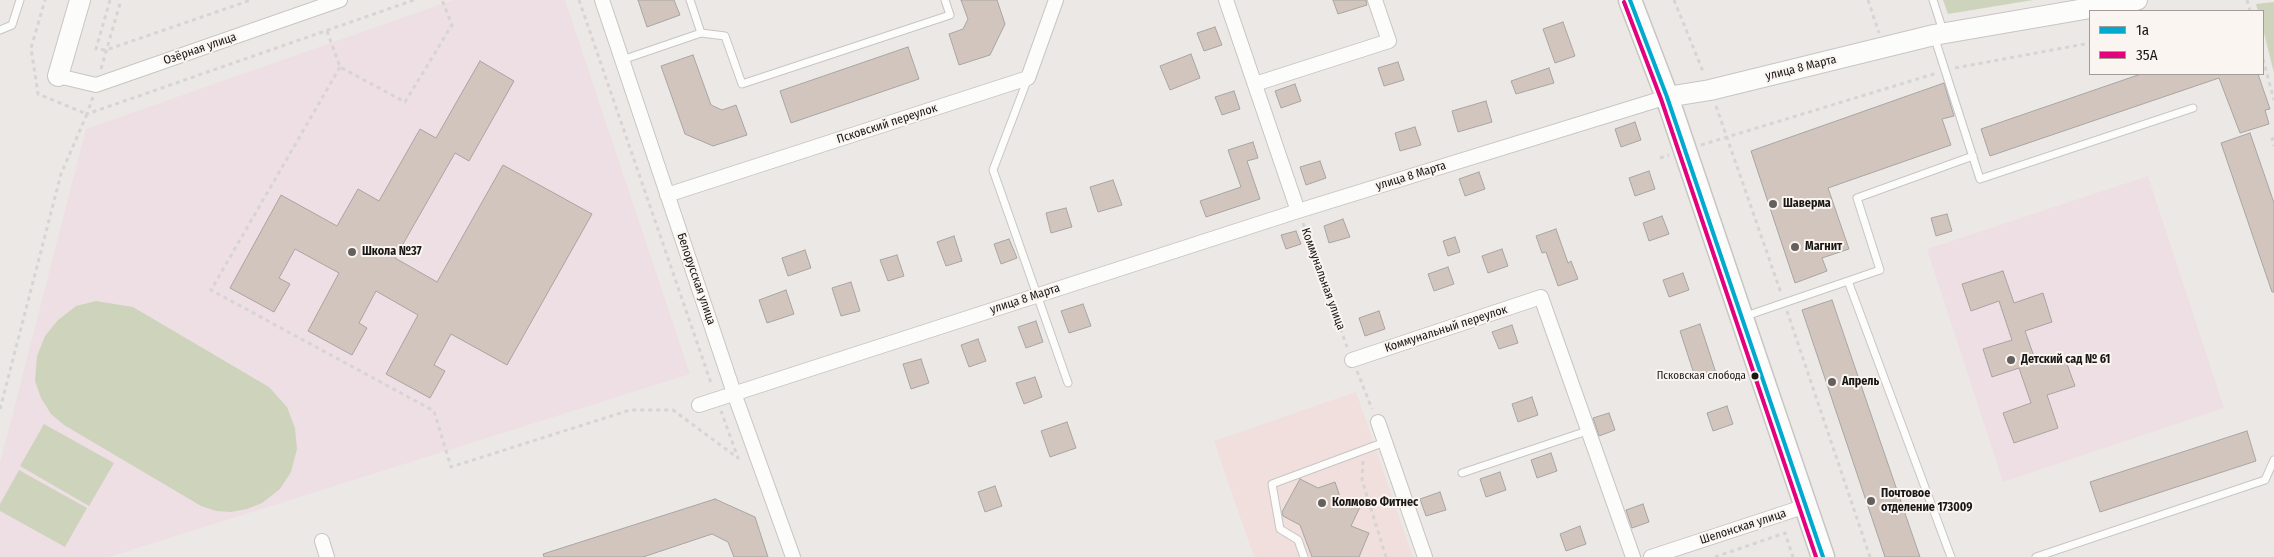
<!DOCTYPE html>
<html>
<head>
<meta charset="utf-8">
<style>
	body { margin:0 }
	#map { position:relative; width:2274px; height:557px; overflow:hidden; background:#ece8e6; font-family:"Fira Sans Condensed",sans-serif }
	canvas { display:block }
	.legend { position:absolute; left:2089px; top:10px; width:175px; height:65px; box-sizing:border-box; background:#fbf5f1; border:1px solid #a19c99; margin:0; padding:6px 9px; list-style:none; font-size:15px; color:#191715 }
	.legend li { display:flex; align-items:center; gap:10px; height:25px }
	.legend b { width:25px; border:1px solid #a19c99 }
</style>
</head>
<body>
<div id="map">
<canvas width="2274" height="557"></canvas>
<ul class="legend">
<li><b style="height:6px;background:#00a9ce"></b>1a</li>
<li><b style="height:6px;background:#e5007d"></b>35А</li>
</ul>
</div>
<script>
const ctx = document.querySelector('canvas').getContext('2d');
ctx.lineJoin = 'round';
function paint(path, color) { ctx.fillStyle = color; ctx.fill(path, 'evenodd'); }
const poly = rows => new Path2D(rows.map(r => 'M' + r).join(''));
function strokePath(path, color, width, dash) { ctx.strokeStyle = color; ctx.lineWidth = width; ctx.lineCap = dash ? 'butt' : 'round'; ctx.setLineDash(dash || []); ctx.stroke(path); }
function drawText(font, color, halo, rows, align = 'center') {
  ctx.font = font + ' "Fira Sans Condensed",sans-serif'; ctx.lineWidth = 4; ctx.setLineDash([]); ctx.textBaseline = 'middle'; ctx.strokeStyle = halo; ctx.fillStyle = color; for (const [text, x, y, turn = 0] of rows) {
    ctx.save(); ctx.translate(x, y); ctx.rotate((+turn || 0) * Math.PI / 180); ctx.textAlign = isNaN(turn) ? turn : align; if (halo) ctx.strokeText(text, 0, 0); ctx.fillText(text, 0, 0); ctx.restore();
  }
}
const commercial = poly([
	[1356,392,1413,557,1254,557,1214,441]
]);
const education = poly([
	[453,0,565,0,690,374,109,557,0,557,0,463,86,129],
	[2148,176,2224,408,2003,482,1927,249]
]);
const green = poly([
	[1943,0,2033,0,1948,14],
	[2274,2,2274,73,2263,29,2263,11,2258,11,2256,4],
	[96,301,133,307,269,387,287,407,295,428,297,449,291,472,280,489,262,503,247,509,231,512,216,511,201,506,64,425,51,414,41,398,35,381,37,356,45,336,58,320,76,306],
	[44,424,114,463,89,506,20,466],
	[19,470,87,508,65,547,0,511,0,504]
]);
const building = poly([
	[638,0,674,0,680,15,647,27,638,0],
	[961,0,997,0,1005,24,990,55,959,65,949,34,963,29,968,19,961,0],
	[1333,0,1366,0,1367,5,1338,14,1333,0],
	[1563,22,1575,56,1555,63,1543,29,1563,22],
	[1215,27,1222,45,1204,51,1197,33,1215,27],
	[908,47,919,79,791,123,780,91,908,47],
	[1191,54,1200,78,1170,90,1160,66,1191,54],
	[693,55,711,105,722,110,736,105,747,135,713,146,685,134,661,66,693,55],
	[480,61,514,81,469,161,455,153,395,258,437,282,503,165,592,214,507,365,451,334,434,365,445,371,430,398,386,374,418,315,376,291,359,323,367,328,352,355,308,331,339,273,295,249,279,278,290,284,274,312,230,288,281,195,337,226,358,189,379,201,420,129,436,138,480,61],
	[1398,62,1404,80,1384,86,1378,68,1398,62],
	[1549,68,1554,83,1516,94,1511,81,1549,68],
	[2141,74,2258,74,2270,109,2265,110,2269,124,2240,133,2219,78,1990,156,1981,129,2141,74],
	[1944,83,1954,116,1942,119,1951,145,1828,188,1849,249,1822,258,1827,271,1795,283,1751,151,1944,83],
	[1295,84,1301,101,1281,108,1275,91,1295,84],
	[1234,91,1240,109,1222,115,1215,97,1234,91],
	[1486,101,1492,122,1458,132,1452,111,1486,101],
	[1635,122,1641,140,1621,147,1615,129,1635,122],
	[1415,127,1421,145,1400,151,1395,133,1415,127],
	[2250,133,2274,203,2274,292,2272,292,2221,143,2250,133],
	[1253,142,1258,158,1247,161,1260,199,1206,217,1200,201,1241,187,1228,150,1253,142],
	[1320,161,1326,178,1306,185,1300,167,1320,161],
	[1649,171,1655,189,1635,196,1629,178,1649,171],
	[1479,172,1485,189,1465,196,1459,179,1479,172],
	[1113,180,1122,205,1098,212,1090,187,1113,180],
	[1066,208,1072,227,1051,233,1046,213,1066,208],
	[1947,214,1952,231,1936,236,1931,218,1947,214],
	[1662,216,1669,234,1649,241,1643,223,1662,216],
	[1343,219,1350,237,1329,243,1324,226,1343,219],
	[1556,229,1568,263,1571,261,1578,279,1558,286,1546,252,1542,253,1536,236,1556,229],
	[1296,231,1301,244,1286,249,1281,235,1296,231],
	[954,236,962,261,946,266,937,242,954,236],
	[1455,237,1460,252,1448,256,1443,241,1455,237],
	[1009,239,1017,258,1001,264,994,244,1009,239],
	[1502,249,1508,266,1488,273,1482,256,1502,249],
	[805,250,811,268,788,276,782,258,805,250],
	[897,255,904,276,888,281,880,260,897,255],
	[1448,267,1454,284,1434,291,1428,274,1448,267],
	[2003,271,2014,303,2043,293,2052,322,2025,331,2037,365,2064,356,2075,386,2047,395,2058,428,2014,443,2003,413,2031,403,2019,368,1992,377,1983,349,2012,340,1999,301,1971,311,1962,284,2003,271],
	[1683,273,1689,290,1669,297,1663,280,1683,273],
	[851,282,860,311,841,316,832,288,851,282],
	[786,290,794,314,767,323,759,300,786,290],
	[1832,300,1877,432,1920,557,1885,557,1802,310,1832,300],
	[1083,304,1091,326,1069,333,1061,311,1083,304],
	[1379,311,1385,329,1365,336,1359,318,1379,311],
	[1036,321,1043,342,1026,348,1018,327,1036,321],
	[1700,324,1716,373,1696,380,1680,331,1700,324],
	[1512,325,1518,343,1499,349,1492,332,1512,325],
	[978,339,986,361,969,367,961,345,978,339],
	[921,359,929,383,911,389,903,364,921,359],
	[1035,377,1042,397,1024,404,1016,383,1035,377],
	[1532,397,1538,415,1518,422,1512,404,1532,397],
	[1727,406,1733,424,1713,431,1707,413,1727,406],
	[1609,413,1615,430,1599,436,1593,418,1609,413],
	[1067,422,1076,448,1050,457,1041,431,1067,422],
	[2247,431,2256,461,2100,512,2090,482,2247,431],
	[1551,453,1557,471,1537,478,1531,460,1551,453],
	[1500,472,1506,490,1486,497,1480,479,1500,472],
	[1300,479,1318,488,1335,482,1340,497,1360,507,1351,526,1369,533,1359,557,1312,557,1300,525,1283,516,1282,512,1300,479],
	[995,486,1002,506,985,512,978,492,995,486],
	[1440,492,1446,510,1426,516,1420,499,1440,492],
	[715,499,755,517,768,557,734,557,728,542,712,534,643,557,544,557,543,554,715,499],
	[1643,504,1649,522,1632,528,1626,510,1643,504],
	[1580,526,1586,544,1566,551,1560,534,1580,526]
]);
const path = poly([
	[110,0,96,49,106,50,251,0],
	[579,0,712,386],
	[1674,0,1704,74],
	[1868,0,1879,33],
	[2247,0,2250,11],
	[327,31,340,67,405,102,452,25,442,0],
	[2263,59,2274,100],
	[340,67,211,290,434,411,451,467,630,410,673,410,738,458,721,411],
	[1955,68,2090,43],
	[101,69,121,0],
	[93,97,87,114,414,0],
	[1716,106,1781,293],
	[2274,138,2272,139,2274,146],
	[1701,145,1937,73],
	[1660,158,1669,155],
	[1303,223,1347,347],
	[1787,311,1870,557],
	[1357,371,1372,409],
	[0,409,61,174,87,114,38,94,31,48,45,0],
	[1363,461,1362,480,1386,557],
	[1715,557,1785,533,1793,557]
]);
const lane = poly([
	[690,0,701,33],
	[1933,0,1943,31],
	[0,30,12,25,20,0],
	[1934,36,1980,179,2193,108],
	[622,60,701,33,725,36,742,84,950,15,945,0],
	[1028,78,993,170,1068,383],
	[1848,281,1880,270,1857,198,1973,156],
	[1743,317,1848,281,1951,557],
	[1462,473,1587,431],
	[1304,557,1298,540,1280,529,1272,484,1385,442],
	[2036,557,2265,480,2274,460]
]);
const street = poly([
	[602,0,734,393,793,557],
	[1226,0,1298,211],
	[58,76,96,85,340,0],
	[1255,84,1389,41,1375,0],
	[667,195,1028,78,1056,0],
	[1352,360,1541,297,1633,557],
	[699,405,1298,211,1667,97],
	[1378,422,1425,557],
	[322,541,327,557],
	[1651,557,1806,506]
]);
const secondary = poly([
	[58,76,80,0],
	[1667,97,1710,90,1934,35,2137,0]
]);
const primary = poly([
	[1630,0,1667,97,1823,557]
]);
const bus1 = poly([
	[1630,0,1667,97,1823,557]
]);
const bus2 = poly([
	[1624,2,1661,99,1816,557]
]);
const markers = [
	[1773,204,5,"#63605e"],
	[1795,247,5,"#63605e"],
	[352,252,5,"#63605e"],
	[2011,360,5,"#63605e"],
	[1755,376,4.5,"#191715"],
	[1832,382,5,"#63605e"],
	[1871,501,5,"#63605e"],
	[1322,503,5,"#63605e"]
];
const busNames = [
	["Псковская слобода",1746,376]
];
const streetNames = [
	["Озёрная улица",200,49,-19],
	["улица 8 Марта",1801,68,-14],
	["Псковский переулок",887,124,-18],
	["улица 8 Марта",1411,176,-17],
	["Белорусская улица",696,279,71],
	["Коммунальная улица",1323,279,70],
	["улица 8 Марта",1025,299,-18],
	["Коммунальный переулок",1446,329,-18],
	["Шелонская улица",1743,527,-18]
];
const poiNames = [
	["Шаверма",1783,204],
	["Магнит",1805,247],
	["Школа №37",362,252],
	["Детский сад № 61",2021,360],
	["Апрель",1842,382],
	["Почтовое",1881,494],
	["отделение 173009",1881,508],
	["Колмово Фитнес",1332,503]
];
paint(commercial, '#f0dfdd');
paint(education, '#eedfe4');
paint(green, '#ced4bb');
paint(building, '#d2c5bd');
strokePath(building, '#a7a5a3', 1);
strokePath(lane, '#c8c5c3', 9);
strokePath(street, '#c8c5c3', 16);
strokePath(secondary, '#c8c5c3', 22);
strokePath(primary, '#c8c5c3', 25);
strokePath(path, '#d6d4d4', 3, [4, 4]);
strokePath(lane, '#fcfcfb', 7);
strokePath(street, '#fcfcfb', 14);
strokePath(secondary, '#fcfcfb', 20);
strokePath(primary, '#fcfcfb', 22);
strokePath(bus1, '#00a9ce', 4);
strokePath(bus2, '#e5007d', 4);
for (const [x, y, r, color] of markers) { const dot = new Path2D(); dot.arc(x, y, r, 0, 2 * Math.PI); ctx.fillStyle = color; ctx.fill(dot); strokePath(dot, '#fbf5f1', 2); }
drawText('11px', '#191715', '#fbf5f1', busNames, 'right');
drawText('12px', '#191715', '#fbf5f1', streetNames);
drawText('bold 12px', '#191715', '#fbf5f1', poiNames, 'left');
</script>
</body>
</html>
